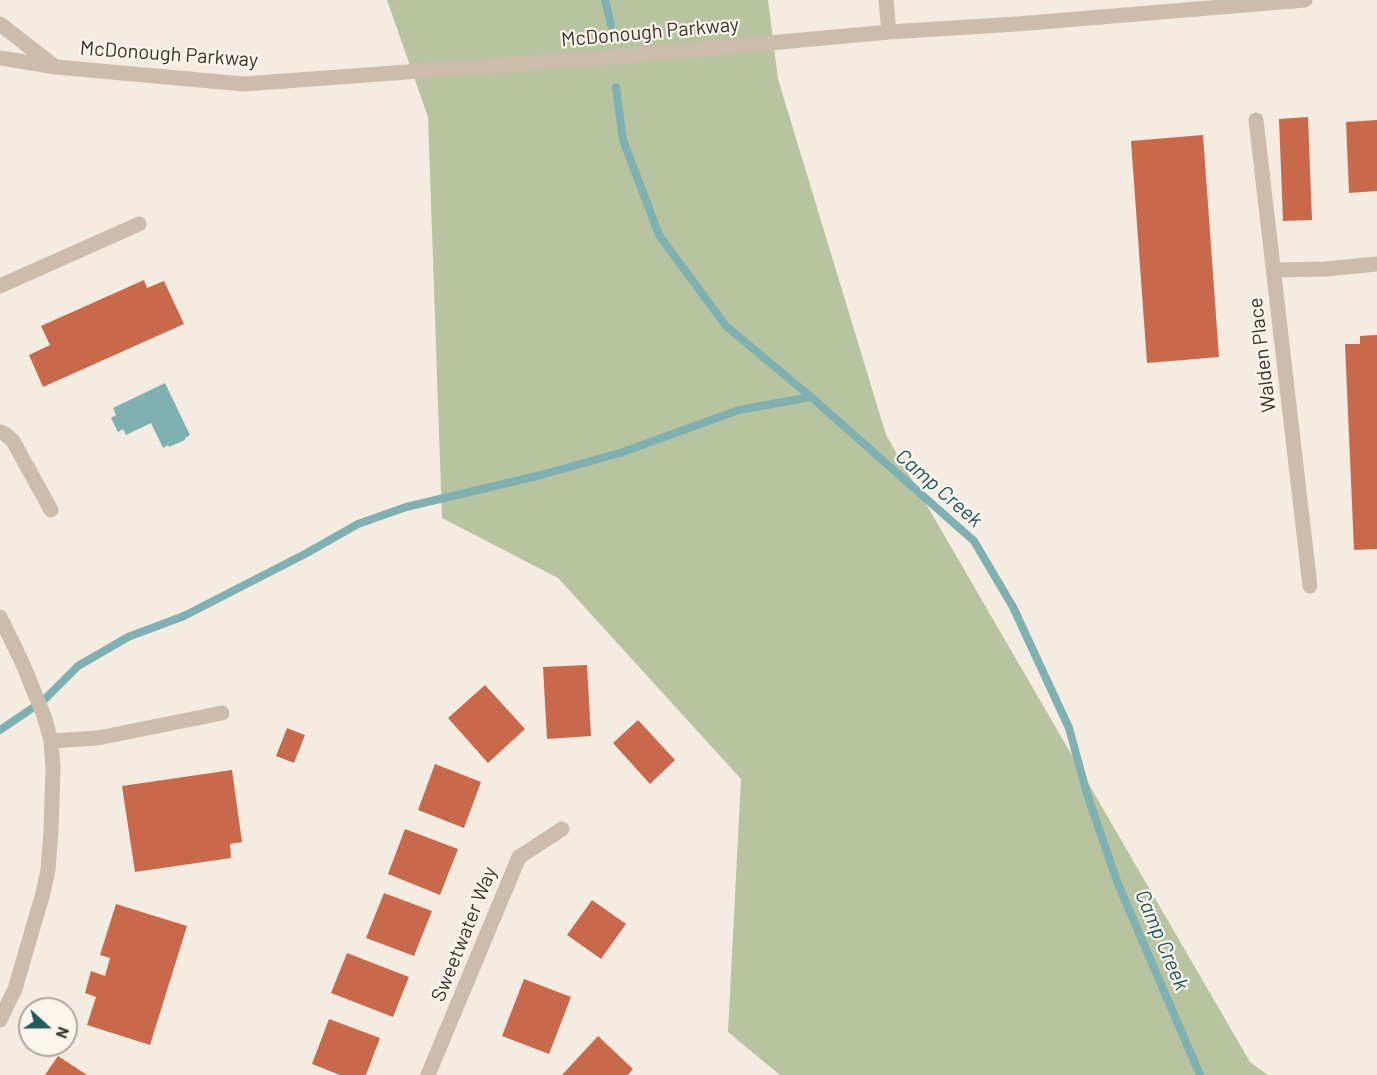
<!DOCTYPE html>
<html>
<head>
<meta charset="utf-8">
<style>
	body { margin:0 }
	#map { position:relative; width:1377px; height:1075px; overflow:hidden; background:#f4ebe1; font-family:Barlow,sans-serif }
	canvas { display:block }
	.north { position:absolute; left:18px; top:997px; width:60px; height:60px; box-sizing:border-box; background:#fbf5ee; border:2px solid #aea6a0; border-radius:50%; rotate:111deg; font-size:16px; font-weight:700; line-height:24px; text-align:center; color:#3b302b }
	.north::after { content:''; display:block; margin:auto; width:21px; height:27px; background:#1f5a5e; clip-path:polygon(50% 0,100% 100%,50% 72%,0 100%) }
</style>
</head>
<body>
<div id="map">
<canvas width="1377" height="1075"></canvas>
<div class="north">N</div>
</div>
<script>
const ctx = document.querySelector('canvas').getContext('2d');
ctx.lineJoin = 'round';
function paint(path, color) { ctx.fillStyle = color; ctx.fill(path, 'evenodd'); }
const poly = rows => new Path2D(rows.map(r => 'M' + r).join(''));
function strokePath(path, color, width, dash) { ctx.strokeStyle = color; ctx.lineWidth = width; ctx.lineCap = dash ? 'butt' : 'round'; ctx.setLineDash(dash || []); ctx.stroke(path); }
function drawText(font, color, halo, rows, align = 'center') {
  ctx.font = font + ' Barlow,sans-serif'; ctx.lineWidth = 4.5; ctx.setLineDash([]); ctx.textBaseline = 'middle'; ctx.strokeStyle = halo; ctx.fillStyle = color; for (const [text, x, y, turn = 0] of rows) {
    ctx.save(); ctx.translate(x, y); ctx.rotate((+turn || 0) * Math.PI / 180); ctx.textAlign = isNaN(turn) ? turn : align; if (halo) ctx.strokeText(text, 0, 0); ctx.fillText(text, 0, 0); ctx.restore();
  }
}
const green = poly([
	[387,0,768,0,778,79,886,435,1250,1062,1268,1075,780,1075,728,1032,741,779,558,578,442,518,428,117]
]);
const water = poly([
	[165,383,190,435,185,438,185,440,169,447,168,445,163,448,151,423,126,435,123,429,118,432,111,418,116,415,113,408]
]);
const stream = poly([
	[605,0,611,25],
	[616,87,623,140,659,235,726,326,811,397,974,541,1013,607,1069,728,1087,794,1118,884,1200,1075],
	[0,730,43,701,78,666,128,637,184,616,305,554,358,524,406,507,537,476,620,453,739,410,811,397]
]);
const building = poly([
	[1308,117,1312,220,1283,221,1279,119],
	[1377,120,1377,191,1349,193,1346,122],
	[1203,135,1219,357,1147,363,1131,141],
	[144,280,147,288,164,281,184,324,43,387,29,355,50,345,41,326],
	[1377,335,1377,549,1354,550,1345,344,1360,344,1360,336],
	[587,665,591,736,547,739,543,667],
	[485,685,525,729,488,763,448,718],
	[638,720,675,760,650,784,613,743],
	[287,728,305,735,294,763,276,756],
	[435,764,481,782,464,828,418,810],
	[232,770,242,842,230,844,231,858,135,872,122,786],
	[405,829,458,849,440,895,388,874],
	[384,893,432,911,414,956,366,938],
	[592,900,626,924,601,959,567,935],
	[116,904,187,926,150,1045,87,1025,96,997,85,993,91,971,105,976,110,958,100,955],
	[347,953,409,977,393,1017,331,993],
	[524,979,571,997,549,1054,502,1036],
	[329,1019,380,1038,366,1075,340,1075,312,1064],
	[598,1036,633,1069,628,1075,562,1075],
	[58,1056,87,1075,45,1075]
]);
const minor = poly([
	[886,0,889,32],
	[0,24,54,66],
	[0,58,56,67,244,84,638,55,889,32,1017,24,1305,0],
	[1256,120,1310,586],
	[1274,270,1326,269,1377,264],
	[0,286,139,224],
	[0,432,5,434,13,441,51,510],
	[0,617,22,662,44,716,51,741,53,767,51,831,48,870,43,893,15,989,0,1020],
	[51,741,98,738,222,713],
	[428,1075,519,857,562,829]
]);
const streetNames = [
	["McDonough Parkway",650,32,-5],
	["McDonough Parkway",169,54,4],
	["Walden Place",1262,355,-97],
	["Sweetwater Way",464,934,-68]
];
const waterNames = [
	["Camp Creek",939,488,41],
	["Camp Creek",1162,940,67]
];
paint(green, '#b8c4a0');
paint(water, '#7fb0b2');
strokePath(stream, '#7fb0b2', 8);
paint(building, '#c8694b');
strokePath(minor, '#cdbbac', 15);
drawText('20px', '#3b302b', '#fbf5ee', streetNames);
drawText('italic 21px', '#1f5a5e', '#fbf5ee', waterNames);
</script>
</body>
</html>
